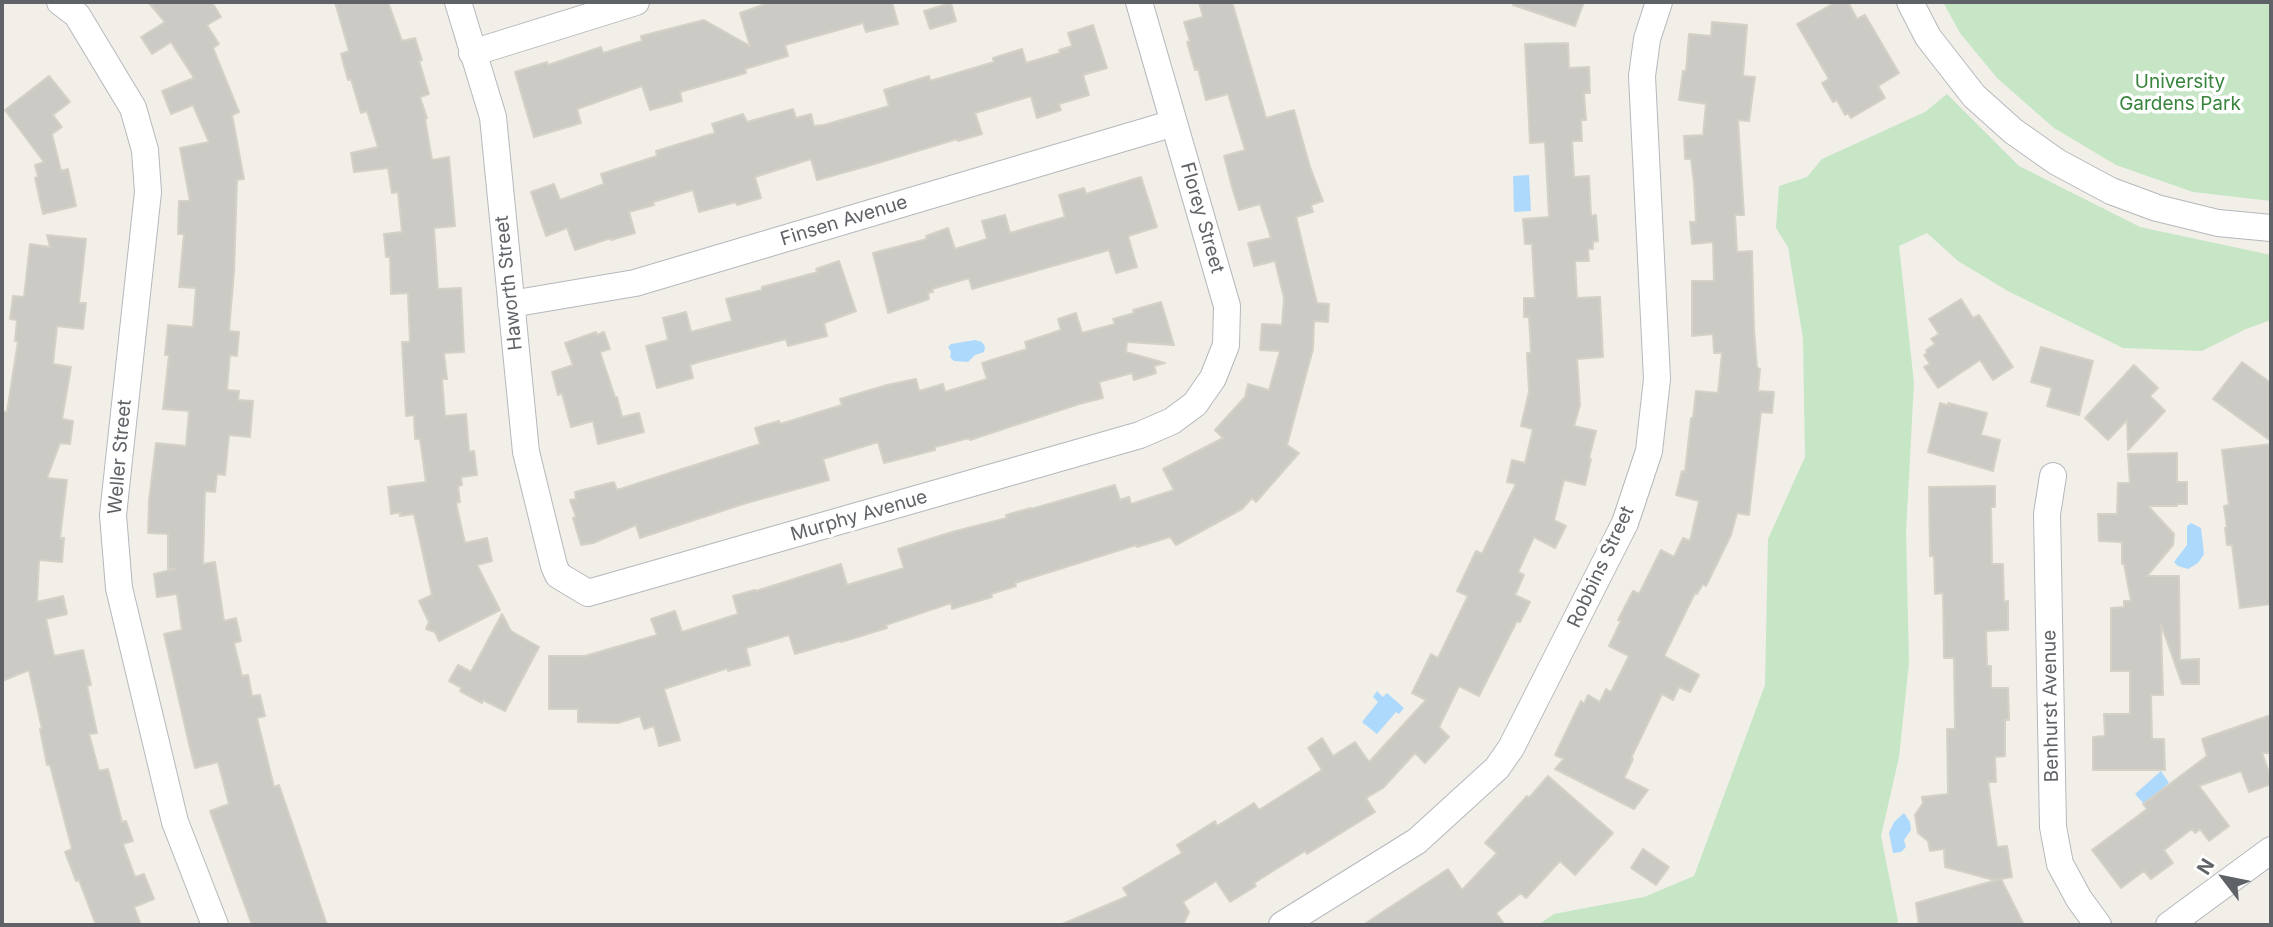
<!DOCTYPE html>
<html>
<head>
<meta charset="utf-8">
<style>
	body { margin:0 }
	#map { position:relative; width:2273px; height:927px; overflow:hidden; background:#f1efe8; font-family:Inter,sans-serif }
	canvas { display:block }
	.frame { position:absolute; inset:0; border:4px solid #5f6367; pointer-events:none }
	.north { position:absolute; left:2189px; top:843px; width:70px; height:70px; -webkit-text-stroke:5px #fff; paint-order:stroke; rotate:302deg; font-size:19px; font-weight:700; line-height:28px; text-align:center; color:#5f6367 }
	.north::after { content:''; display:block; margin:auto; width:24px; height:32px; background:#5f6367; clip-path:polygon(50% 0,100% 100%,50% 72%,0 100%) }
</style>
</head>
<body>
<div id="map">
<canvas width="2273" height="927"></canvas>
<div class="frame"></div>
<div class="north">N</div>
</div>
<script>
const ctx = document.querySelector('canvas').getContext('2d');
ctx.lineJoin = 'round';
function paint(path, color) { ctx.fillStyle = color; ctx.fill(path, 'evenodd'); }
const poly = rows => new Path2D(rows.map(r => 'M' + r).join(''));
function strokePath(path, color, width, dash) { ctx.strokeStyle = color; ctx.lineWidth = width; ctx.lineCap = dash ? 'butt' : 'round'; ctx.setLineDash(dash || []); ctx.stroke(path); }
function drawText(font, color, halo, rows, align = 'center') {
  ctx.font = font + ' Inter,sans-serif'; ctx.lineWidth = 7; ctx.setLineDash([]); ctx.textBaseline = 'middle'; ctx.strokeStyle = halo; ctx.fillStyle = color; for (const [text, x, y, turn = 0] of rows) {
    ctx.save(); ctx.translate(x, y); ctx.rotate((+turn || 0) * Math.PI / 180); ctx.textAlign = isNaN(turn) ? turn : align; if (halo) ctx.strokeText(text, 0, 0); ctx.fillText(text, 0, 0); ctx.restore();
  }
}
const green = poly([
	[1943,2,2271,2,2271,201,2193,192,2116,165,2054,128,1997,78,1960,33],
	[1947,94,2019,166,2140,227,2271,255,2271,320,2246,329,2202,351,2123,348,2008,291,1958,261,1927,233,1899,246,1914,383,1906,531,1909,663,1899,757,1881,836,1898,921,1897,925,1538,925,1554,914,1644,897,1694,876,1765,685,1768,539,1805,457,1803,339,1788,247,1776,228,1779,186,1807,177,1822,159,1925,112]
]);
const water = poly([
	[1529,175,1531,211,1514,212,1513,176],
	[975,340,982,342,985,347,984,352,975,355,968,362,954,361,950,357,951,352,948,347,951,344],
	[2191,523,2201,528,2204,554,2198,563,2188,569,2178,566,2174,562,2187,545,2187,526],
	[1377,691,1383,697,1387,693,1404,708,1399,714,1396,712,1377,734,1362,722,1378,702,1373,697],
	[2161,771,2169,783,2144,804,2135,794],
	[1904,813,1910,822,1911,830,1904,840,1906,847,1901,852,1893,853,1889,833,1894,822]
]);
const building = poly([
	[148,2,212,2,221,17,207,25,219,44,213,48,239,112,232,115,244,179,237,180,234,272,229,331,239,332,237,356,230,355,227,390,239,391,238,400,253,401,250,437,229,435,225,475,217,474,215,492,205,491,203,564,215,562,224,621,236,618,241,641,234,643,242,676,248,675,252,696,260,695,265,716,257,718,274,787,279,785,327,925,252,925,210,811,229,804,218,762,195,768,189,744,164,634,182,630,177,594,157,597,154,574,175,569,168,569,168,534,148,533,149,501,156,443,186,446,189,411,163,409,169,355,165,355,168,325,193,327,196,288,179,287,184,234,178,234,179,201,190,201,180,148,209,142,193,105,171,114,162,91,194,78,171,42,152,54,141,37,165,22,148,2],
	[335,2,388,2,402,41,415,38,422,60,419,61,429,94,420,97,427,118,425,119,432,160,449,157,455,226,434,228,438,289,461,288,464,352,444,353,447,379,442,379,445,416,466,414,469,452,474,451,477,475,461,477,462,485,458,486,460,502,456,503,465,543,487,538,492,561,477,565,500,610,439,641,435,632,426,629,429,622,419,601,432,595,414,514,400,516,400,512,391,514,388,487,426,482,420,439,415,439,414,415,406,416,402,342,410,342,408,293,391,294,390,257,386,257,384,234,402,232,398,192,392,193,388,168,354,172,351,153,378,147,367,111,361,113,351,79,348,80,341,54,349,51,335,2],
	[771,2,892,2,898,24,866,32,863,23,785,45,788,56,745,69,746,73,680,92,682,101,650,110,642,86,577,109,581,123,534,137,515,72,547,62,548,65,601,47,603,53,642,41,641,36,704,20,750,46,740,13,771,2],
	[1199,2,1232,2,1266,118,1294,110,1310,167,1323,201,1311,205,1313,212,1296,217,1317,303,1329,304,1328,322,1314,321,1313,349,1287,445,1299,453,1256,502,1252,498,1242,509,1176,545,1170,537,1137,547,1136,545,1015,583,1016,586,991,594,992,597,952,609,951,603,886,625,887,628,841,642,840,641,795,654,789,635,746,648,750,665,728,671,728,668,664,689,680,740,659,746,654,726,644,729,640,716,618,723,578,722,578,709,549,709,549,656,585,656,657,635,651,619,675,611,682,632,738,614,733,596,755,590,756,591,841,564,847,585,904,568,898,549,952,532,1007,518,1006,515,1031,508,1031,509,1115,485,1120,500,1129,497,1131,504,1174,490,1163,469,1223,438,1215,430,1245,397,1248,384,1269,390,1280,351,1260,350,1262,324,1282,325,1284,298,1275,261,1254,266,1248,243,1271,238,1260,204,1239,210,1232,187,1224,156,1245,150,1228,94,1206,100,1198,69,1195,70,1187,42,1190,41,1184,22,1203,17,1199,2],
	[1514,2,1584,2,1575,26,1513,5,1514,2],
	[1836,2,1848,2,1857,19,1865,15,1899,73,1878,86,1885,98,1851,118,1848,113,1845,115,1837,100,1833,102,1822,83,1829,79,1797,24,1836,2],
	[951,3,956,21,930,29,924,11,951,3],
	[1712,22,1747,25,1743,76,1755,77,1749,121,1738,120,1744,215,1735,215,1737,252,1752,251,1754,330,1757,368,1760,369,1758,391,1774,392,1772,413,1761,412,1749,515,1737,513,1731,535,1706,586,1703,584,1697,594,1695,593,1664,656,1699,675,1690,692,1679,687,1673,700,1662,694,1631,758,1633,759,1624,778,1648,790,1634,809,1555,769,1564,759,1555,755,1581,701,1584,704,1588,695,1600,702,1606,689,1611,692,1629,656,1609,646,1621,621,1618,620,1633,591,1639,594,1661,550,1674,557,1683,538,1690,541,1699,501,1676,495,1682,471,1685,472,1691,418,1693,418,1696,391,1718,393,1722,353,1714,353,1713,334,1692,336,1692,281,1714,281,1713,242,1692,244,1690,222,1696,222,1694,183,1691,159,1685,159,1684,136,1703,135,1706,104,1679,100,1683,71,1686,71,1689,34,1711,36,1712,22],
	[1093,25,1107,68,1083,75,1089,95,1059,104,1061,110,1037,118,1031,96,975,113,982,134,958,141,957,139,871,165,817,180,811,159,755,177,761,198,737,205,736,202,699,212,693,190,653,202,654,205,629,212,635,233,611,240,611,238,575,250,567,228,546,236,531,192,554,184,560,200,604,184,601,174,657,156,656,151,715,133,712,124,743,114,747,122,793,109,796,118,811,114,814,126,824,125,889,106,884,90,929,76,930,81,994,62,993,58,1022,49,1026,63,1060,53,1059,50,1072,46,1068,33,1093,25],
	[1568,43,1569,68,1589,67,1590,93,1584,93,1586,120,1581,120,1582,141,1572,141,1574,177,1589,176,1591,216,1596,215,1598,241,1593,242,1593,249,1588,249,1589,261,1575,261,1577,298,1600,297,1603,357,1577,359,1580,405,1574,426,1596,431,1589,458,1591,459,1585,485,1564,480,1554,520,1566,526,1555,548,1534,537,1518,572,1524,575,1515,595,1530,602,1520,622,1517,621,1479,696,1459,686,1439,727,1449,737,1425,763,1415,753,1383,788,1366,798,1375,812,1307,854,1305,851,1254,883,1256,886,1230,902,1216,881,1183,902,1189,912,1183,925,1060,925,1128,896,1123,888,1182,853,1177,845,1215,821,1217,826,1254,803,1259,810,1322,770,1308,748,1322,738,1333,756,1355,742,1369,762,1426,700,1412,693,1431,654,1438,658,1468,596,1457,591,1476,551,1482,554,1516,484,1507,482,1512,460,1525,463,1533,429,1521,426,1529,392,1527,353,1531,353,1529,317,1524,317,1524,298,1535,298,1532,244,1525,244,1523,219,1549,217,1545,142,1530,143,1525,44,1568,43],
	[49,76,70,102,53,115,62,127,52,134,61,171,68,169,76,206,43,214,35,178,38,177,35,165,44,162,5,110,49,76],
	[1141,177,1157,227,1128,236,1137,267,1116,273,1109,250,972,289,969,278,932,289,933,292,928,293,929,299,888,313,873,253,927,239,926,236,948,228,955,249,987,239,982,221,1005,215,1010,233,1065,217,1059,195,1084,188,1086,194,1141,177],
	[47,235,86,239,79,303,86,303,83,329,57,326,53,364,71,367,62,419,73,421,70,444,60,443,47,478,67,480,60,538,64,538,62,562,39,560,37,602,63,596,67,614,46,619,54,656,83,650,91,685,87,686,97,733,89,734,99,771,108,769,122,822,126,821,133,841,123,844,135,877,144,874,154,899,134,907,141,925,96,925,79,880,76,881,65,852,72,849,50,765,47,765,40,729,42,729,29,670,2,681,2,422,3,412,7,412,18,341,15,341,17,320,10,319,13,296,24,297,30,244,50,247,47,235],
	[839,261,856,311,824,323,827,336,788,346,786,339,699,362,690,365,693,378,657,388,646,346,668,340,663,318,686,312,691,332,732,321,726,299,762,290,762,287,818,272,816,269,839,261],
	[1961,299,1973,318,1979,315,2013,367,1993,380,1980,360,1938,388,1924,367,1930,364,1924,355,1927,353,1926,350,1935,344,1931,339,1939,334,1929,319,1961,299],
	[1161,302,1174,345,1127,342,1126,352,1165,363,1154,366,1156,373,1134,380,1132,373,1099,382,1103,398,1079,404,970,440,969,438,935,447,935,450,884,463,878,442,823,459,829,480,743,504,640,538,636,525,593,543,581,545,573,518,576,517,570,500,576,499,575,492,614,482,617,490,760,444,755,428,779,421,780,424,842,405,840,399,887,385,916,379,919,391,943,384,945,392,987,379,982,363,1027,349,1025,342,1061,330,1058,319,1076,313,1082,333,1115,324,1113,319,1134,313,1133,310,1161,302],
	[596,332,597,335,604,332,610,349,600,352,615,397,617,397,622,417,639,413,644,432,598,444,593,421,571,427,562,393,558,395,552,372,573,365,565,343,596,332],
	[2041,347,2093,361,2079,415,2047,406,2052,388,2031,382,2041,347],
	[2242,362,2271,383,2271,441,2213,399,2242,362],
	[2134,365,2158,388,2150,396,2165,411,2128,450,2127,420,2108,440,2085,418,2134,365],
	[1940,403,1950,406,1948,403,1987,413,1981,435,2000,440,1993,471,1928,452,1940,403],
	[2271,444,2271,604,2240,608,2232,545,2227,545,2225,528,2227,528,2224,506,2229,505,2222,450,2271,444],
	[2177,453,2177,482,2187,482,2187,504,2177,504,2177,506,2148,506,2174,534,2173,545,2147,576,2179,576,2180,660,2199,659,2199,684,2182,684,2161,624,2163,695,2151,695,2152,739,2164,739,2165,770,2093,770,2093,737,2105,736,2104,714,2130,714,2130,671,2111,671,2111,608,2124,607,2124,601,2131,601,2124,564,2122,564,2122,542,2099,541,2098,514,2117,514,2118,483,2130,483,2128,454,2177,453],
	[1995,486,1995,507,1991,507,1992,564,2003,564,2004,602,2008,601,2008,630,1986,631,1987,666,1991,666,1991,688,2008,688,2009,720,2005,720,2005,756,1995,757,1996,782,1988,782,1997,847,2007,846,2012,877,2001,879,2024,925,1919,925,1916,903,2000,879,1994,880,1945,867,1944,849,1930,851,1928,841,1918,833,1915,815,1923,803,1922,797,1948,794,1947,729,1955,729,1954,658,1944,658,1943,593,1935,594,1934,556,1930,556,1929,487,1995,486],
	[502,614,511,631,539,647,505,711,483,700,482,703,460,691,462,688,449,681,458,665,471,672,502,614],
	[2271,715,2271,753,2262,753,2271,778,2271,784,2249,792,2241,771,2199,786,2229,826,2209,841,2200,829,2195,833,2192,829,2164,850,2173,863,2151,879,2144,871,2121,888,2092,850,2147,809,2143,804,2207,756,2202,739,2271,715],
	[1548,776,1613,833,1575,875,1560,861,1526,898,1521,893,1496,913,1505,925,1363,925,1448,869,1462,890,1497,853,1485,843,1527,796,1529,798,1548,776],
	[1643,849,1669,867,1656,885,1631,868,1643,849]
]);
const minor = poly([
	[60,2,77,15,133,108,145,150,148,192,113,515,119,588,175,822,215,925],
	[458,2,493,117,526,452,554,566,558,575,588,593,1140,435,1172,421,1195,404,1213,378,1226,345,1227,306,1139,2],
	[1910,2,1928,37,1974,96,2013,131,2057,162,2111,191,2157,208,2218,223,2271,228],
	[472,53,636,2],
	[511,304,635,283,1174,123],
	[2053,476,2047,514,2053,827,2060,864,2079,899,2098,925],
	[1282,925,1417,841,1497,768,1511,748,1625,523,1649,451,1657,379,1642,76,1647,39,1659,2],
	[2169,925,2271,850]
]);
const parkNames = [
	["University",2180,82],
	["Gardens Park",2180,104]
];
const streetNames = [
	["Florey Street",1202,218,74],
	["Finsen Avenue",844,221,-17],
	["Haworth Street",509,283,-96],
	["Weller Street",120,457,-85],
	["Murphy Avenue",859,516,-16],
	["Robbins Street",1601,567,-65],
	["Benhurst Avenue",2051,706,-91]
];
paint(green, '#c6e6c6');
paint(water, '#add9fc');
paint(building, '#cccac4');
strokePath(building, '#d5d1c6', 2);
strokePath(minor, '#b5b8bc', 28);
strokePath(minor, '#fff', 26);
drawText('19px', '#39843d', '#fff', parkNames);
drawText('19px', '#5f6367', '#fff', streetNames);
</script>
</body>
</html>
